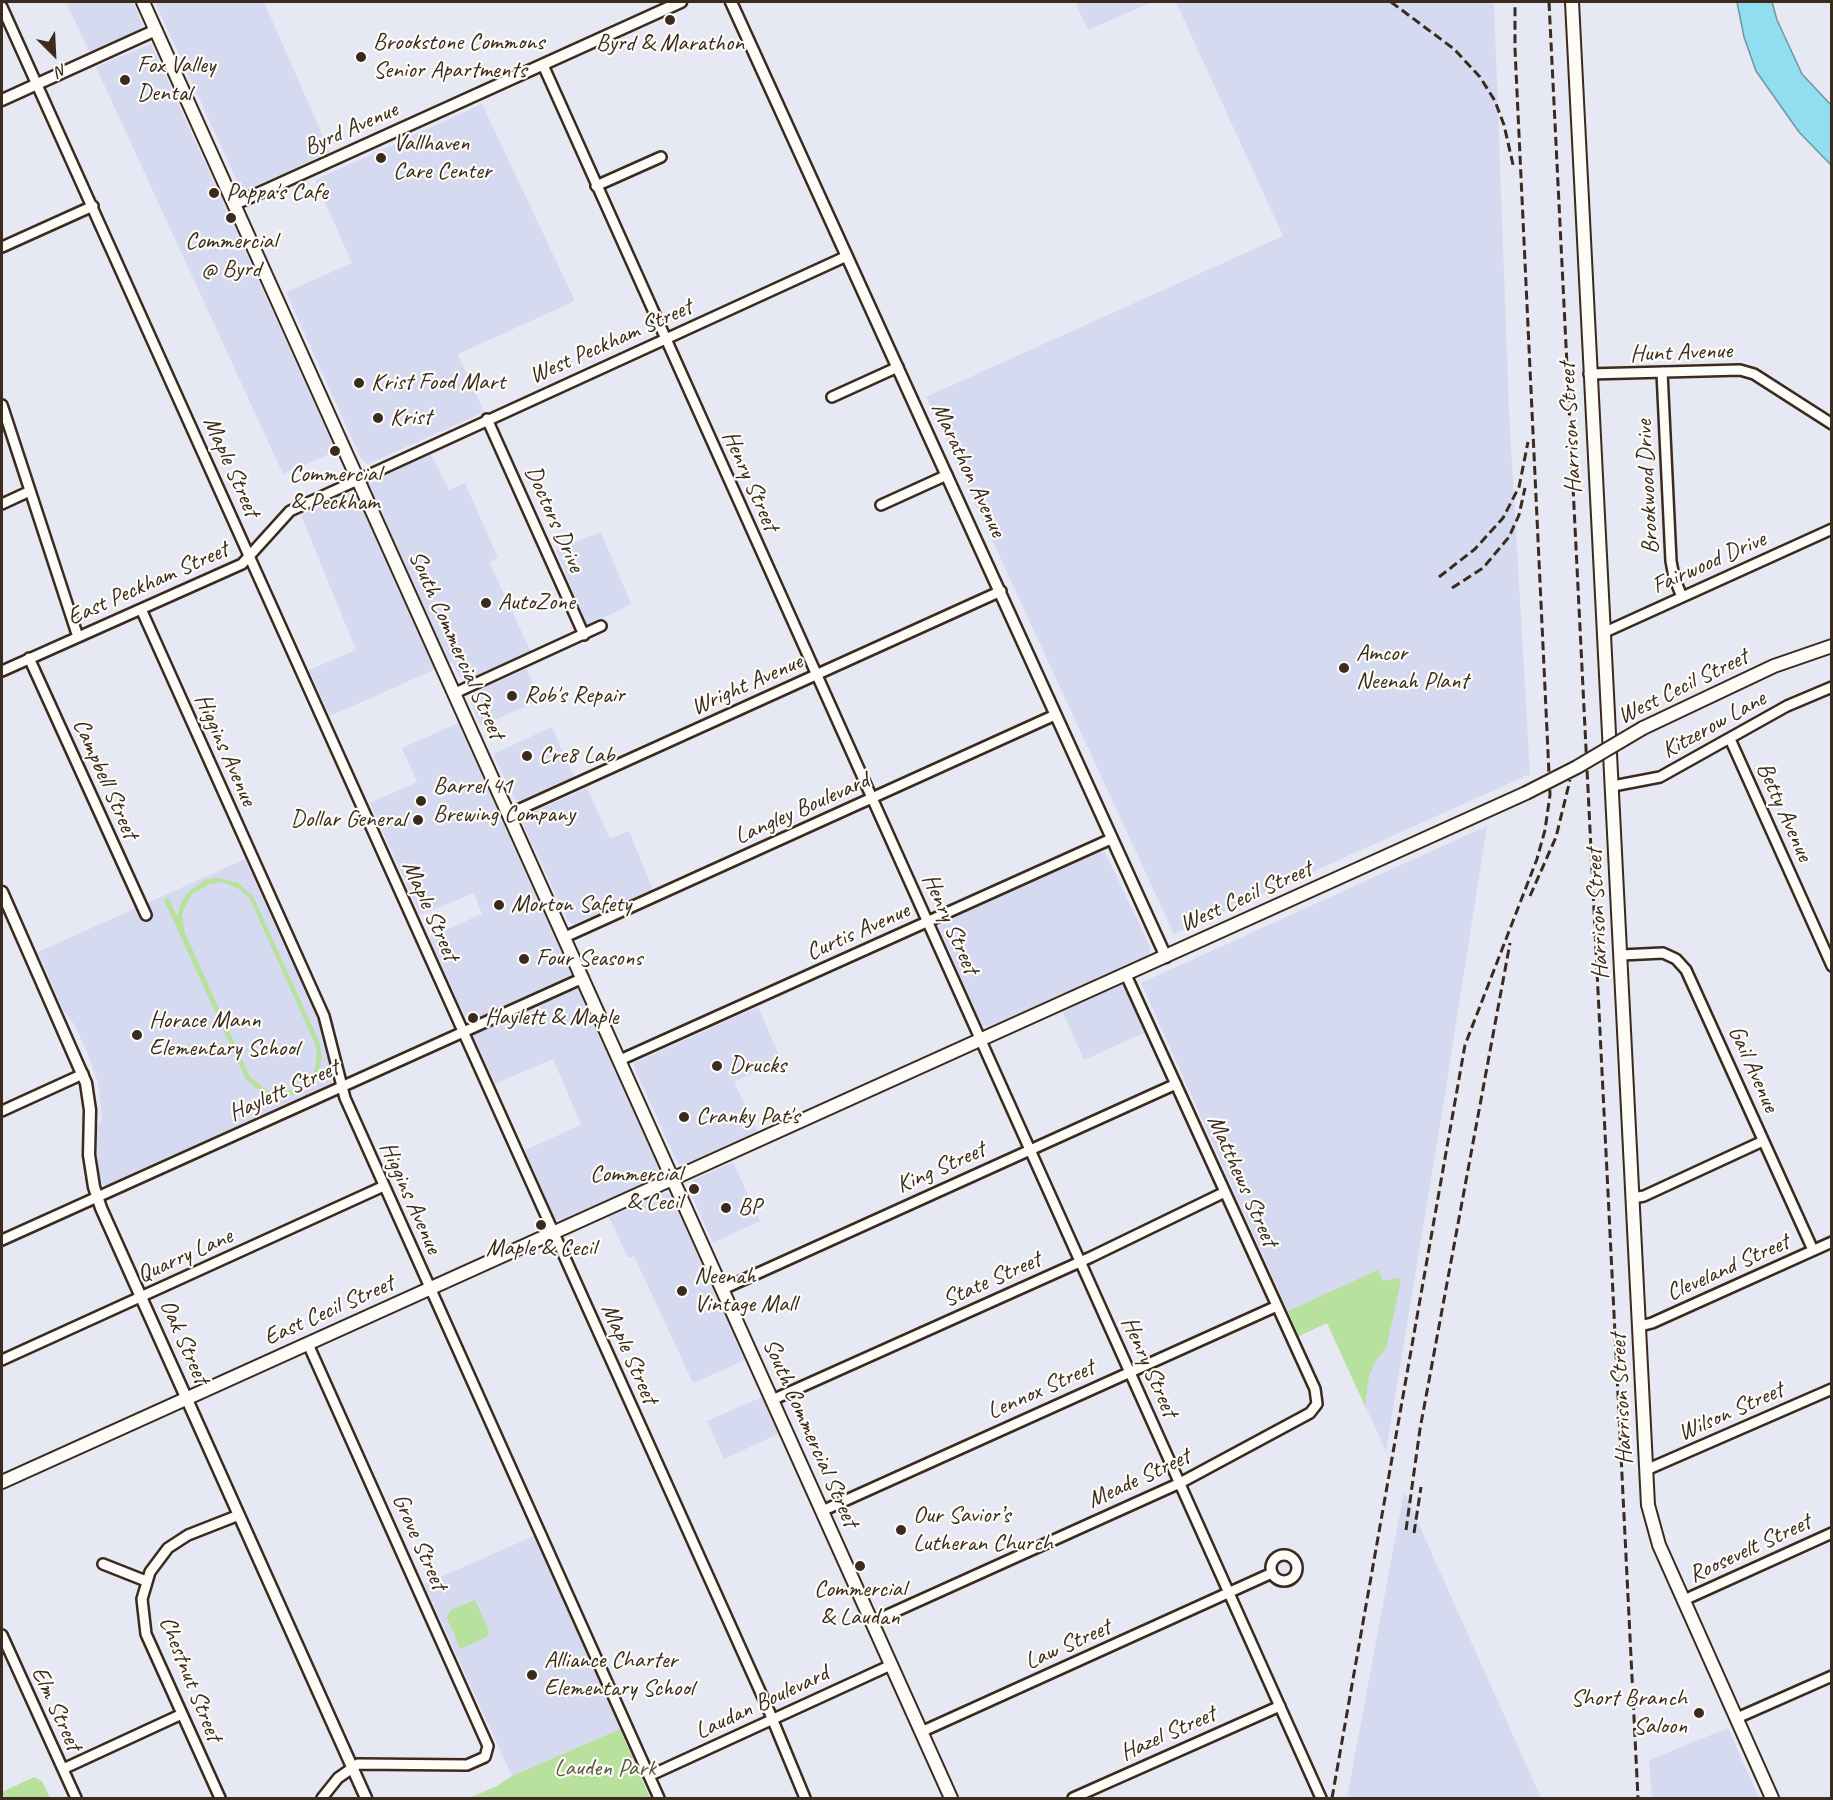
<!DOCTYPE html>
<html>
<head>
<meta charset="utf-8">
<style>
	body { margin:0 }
	#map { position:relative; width:1833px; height:1800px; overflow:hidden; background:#e6e8f3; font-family:Caveat,sans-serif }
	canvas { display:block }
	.frame { position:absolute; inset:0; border:3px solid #3b2a1e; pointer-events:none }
	.north { position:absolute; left:24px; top:24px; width:60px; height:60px; -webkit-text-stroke:4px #fdfcf7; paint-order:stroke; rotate:156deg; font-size:16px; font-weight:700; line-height:24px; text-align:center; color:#3b2a1e }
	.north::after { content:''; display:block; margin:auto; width:21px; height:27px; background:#3b2a1e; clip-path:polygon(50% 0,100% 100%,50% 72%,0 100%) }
</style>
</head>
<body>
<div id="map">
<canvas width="1833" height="1800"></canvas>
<div class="frame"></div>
<div class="north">N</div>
</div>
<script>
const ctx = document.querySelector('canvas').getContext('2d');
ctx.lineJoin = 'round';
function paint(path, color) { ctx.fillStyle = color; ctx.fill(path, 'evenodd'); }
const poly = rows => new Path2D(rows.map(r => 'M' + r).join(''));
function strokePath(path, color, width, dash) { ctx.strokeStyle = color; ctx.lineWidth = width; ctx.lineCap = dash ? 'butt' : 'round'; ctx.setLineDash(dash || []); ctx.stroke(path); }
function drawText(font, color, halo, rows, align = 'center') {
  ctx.font = font + ' Caveat,sans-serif'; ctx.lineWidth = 4.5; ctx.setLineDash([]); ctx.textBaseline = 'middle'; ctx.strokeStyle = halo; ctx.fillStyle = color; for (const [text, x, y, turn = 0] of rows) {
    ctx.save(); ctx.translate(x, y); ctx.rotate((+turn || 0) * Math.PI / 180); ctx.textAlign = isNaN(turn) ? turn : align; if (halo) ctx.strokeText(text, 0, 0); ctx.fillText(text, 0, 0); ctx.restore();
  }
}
const built = poly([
	[66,2,133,2,143,25,139,30,90,53],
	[155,2,264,2,330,152,242,192],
	[1075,2,1152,2,1088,30],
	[1176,2,1494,2,1509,411,1530,774,1174,934,926,397,1283,236],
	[151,44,336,451,283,474,96,67],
	[482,104,575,301,458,354,484,412,368,464,361,459,286,292,352,263,315,180],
	[431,454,449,490,465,483,498,558,489,562,531,652,463,682,452,662,330,716,309,670,356,650,301,515],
	[601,532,631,604,587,626,556,550],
	[526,669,540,700,481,726,469,699,470,695],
	[458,723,660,1171,657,1178,563,1220,555,1219,525,1150,581,1125,553,1059,495,1084,429,937,482,914,474,893,420,915,370,803,417,782,402,748],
	[552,727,574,777,522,800,515,800,493,754],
	[587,788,610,839,629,831,653,890,574,924,568,921,523,824,526,815,533,812],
	[1487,826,1441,1119,1386,1451,1327,1323,1299,1336,1141,983],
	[1105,852,1151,949,1148,956,1118,971,1146,1032,1084,1060,1056,997,988,1027,981,1025,939,927,943,922,1095,853],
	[245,859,323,1030,332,1083,110,1184,102,1185,98,1166,97,1128,102,1119,98,1083,87,1052,74,1024,63,1010,38,952],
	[758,1007,781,1060,734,1082,758,1132,684,1164,678,1164,634,1067,634,1063],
	[733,1162,760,1221,713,1243,691,1194,691,1186,693,1180],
	[662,1192,670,1194,745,1360,693,1383,634,1256,628,1258,608,1215],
	[762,1397,778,1434,724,1459,707,1421],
	[1404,1491,1436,1563,1541,1798,1347,1798],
	[534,1536,620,1729,512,1776,424,1584],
	[1728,1728,1759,1798,1652,1798,1649,1760]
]);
const green = poly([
	[216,878,237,882,253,896,319,1041,322,1056,318,1075,310,1085,293,1095,265,1095,246,1080,164,900,168,897,177,916,181,903,189,891,205,880],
	[223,882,241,890,250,899,315,1044,317,1055,314,1072,308,1080,294,1090,268,1091,250,1077,185,933,182,914,191,895,209,884],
	[1378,1270,1383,1281,1400,1278,1400,1286,1386,1349,1376,1360,1369,1376,1365,1406,1327,1323,1299,1336,1288,1311],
	[475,1600,489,1630,487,1637,460,1649,447,1618,451,1610],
	[620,1729,650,1798,469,1798,497,1786,512,1776],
	[34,1777,42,1781,50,1798,2,1798,2,1792]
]);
const water = poly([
	[1737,2,1772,2,1777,20,1802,74,1831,105,1831,165,1799,132,1756,71,1744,37,1737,2]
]);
const minor = poly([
	[2,7,769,1711,805,1798],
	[543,65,1321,1798],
	[596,186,661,157],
	[2,247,93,206],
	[1662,372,1671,561,1674,577,1682,597],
	[1589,374,1740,370,1754,374,1832,424],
	[832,397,898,367],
	[2,405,78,637],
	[487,419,584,635],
	[2,504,30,491],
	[881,505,947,475],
	[141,609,324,1016,345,1098,659,1798],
	[1603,633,1832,529],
	[29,658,146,915],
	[2,671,242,564,290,511,847,256],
	[455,693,601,626],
	[1730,739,1832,966],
	[1613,786,1660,777,1787,706,1832,687],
	[509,814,1001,591],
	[565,937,1055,715],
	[1621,955,1663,953,1676,959,1686,970,1813,1250],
	[620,1060,1111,839],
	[2,1111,83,1074],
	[1633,1198,1644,1196,1763,1141],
	[2,1240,583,978],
	[723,1289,1176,1084],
	[1640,1326,1652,1323,1832,1242],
	[308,1344,488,1746,485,1757,467,1765,358,1764,338,1778,322,1798],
	[2,1360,384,1186],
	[772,1400,1091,1257,1225,1192],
	[1646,1470,1832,1389],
	[822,1511,1277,1306],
	'1271 1568a13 13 0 1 1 26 0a13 13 0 1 1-26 0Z',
	[103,1564,146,1581],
	[1684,1600,1832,1533],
	[872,1622,1180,1483,1310,1413,1317,1404,1315,1389,1126,975],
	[2,1635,76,1798],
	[1737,1718,1832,1676],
	[921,1732,1272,1573],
	[63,1769,182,1714],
	[649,1776,891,1665],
	[220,1798,146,1634,142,1599,150,1572,168,1548,188,1535,239,1515],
	[1073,1798,1280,1706]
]);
const tertiary = poly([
	[731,2,1166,957],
	[2,100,156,30],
	[235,204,681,2],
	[2,892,86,1083,90,1110,89,1155,94,1187,101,1208,366,1798]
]);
const secondary = poly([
	[143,2,951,1798],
	[1572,2,1648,1505,1659,1545,1772,1798],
	[1643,728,1774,666,1832,646],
	[2,1482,1526,793]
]);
const rail = poly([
	[1391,2,1454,49,1480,77,1495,101,1504,125,1514,169],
	[1549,2,1638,1798],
	[1439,577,1475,549,1503,518,1519,487,1528,442],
	[1452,588,1483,568,1509,537,1519,515,1525,488],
	[1530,896,1556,837,1570,780],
	[1406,1530,1420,1429,1510,943],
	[1414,1533,1421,1487],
	[1332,1798,1465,1045,1537,859,1545,830,1550,795,1515,49,1515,2]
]);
const secondaryBridge = poly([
	[1526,793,1577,767,1643,728]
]);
const markers = [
	[670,20,6,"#3b2a1e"],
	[361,57,6,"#3b2a1e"],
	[125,80,6,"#3b2a1e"],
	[381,158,6,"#3b2a1e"],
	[214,193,6,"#3b2a1e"],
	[231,218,6,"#3b2a1e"],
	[359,383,6,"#3b2a1e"],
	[378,418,6,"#3b2a1e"],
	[335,451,6,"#3b2a1e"],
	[486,603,6,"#3b2a1e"],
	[1344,668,6,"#3b2a1e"],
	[512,696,6,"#3b2a1e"],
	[527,756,6,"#3b2a1e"],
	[421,801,6,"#3b2a1e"],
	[418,820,6,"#3b2a1e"],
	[499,905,6,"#3b2a1e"],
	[524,959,6,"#3b2a1e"],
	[473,1018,6,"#3b2a1e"],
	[137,1035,6,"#3b2a1e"],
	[717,1066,6,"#3b2a1e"],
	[684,1117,6,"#3b2a1e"],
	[694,1189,6,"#3b2a1e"],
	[726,1208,6,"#3b2a1e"],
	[541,1225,6,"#3b2a1e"],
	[682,1291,6,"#3b2a1e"],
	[901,1530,6,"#3b2a1e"],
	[860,1566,6,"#3b2a1e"],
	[532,1675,6,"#3b2a1e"],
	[1699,1713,6,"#3b2a1e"]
];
const poiNames = [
	["Brookstone Commons",373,43],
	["Senior Apartments",373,71],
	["Byrd & Marathon",670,44,"center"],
	["Fox Valley",137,66],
	["Dental",137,94],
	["Vallhaven",393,144],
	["Care Center",393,172],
	["Pappa's Cafe",226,193],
	["Commercial",231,242,"center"],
	["@ Byrd",231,270,"center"],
	["Krist Food Mart",371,383],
	["Krist",390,418],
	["Commercial",335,475,"center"],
	["& Peckham",335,503,"center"],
	["AutoZone",498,603],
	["Amcor",1356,654],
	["Neenah Plant",1356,682],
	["Rob's Repair",524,696],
	["Cre8 Lab",539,756],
	["Barrel 41",433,787],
	["Brewing Company",433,815],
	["Dollar General",406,820,"right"],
	["Morton Safety",511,905],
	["Four Seasons",536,959],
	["Haylett & Maple",485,1018],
	["Horace Mann",149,1021],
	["Elementary School",149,1049],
	["Drucks",729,1066],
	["Cranky Pat's",696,1117],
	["Commercial",682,1175,"right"],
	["& Cecil",682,1203,"right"],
	["BP",738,1208],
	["Maple & Cecil",541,1249,"center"],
	["Neenah",694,1277],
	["Vintage Mall",694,1305],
	["Our Savior’s",913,1516],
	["Lutheran Church",913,1544],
	["Commercial",860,1590,"center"],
	["& Laudan",860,1618,"center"],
	["Alliance Charter",544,1661],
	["Elementary School",544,1689],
	["Short Branch",1687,1699,"right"],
	["Saloon",1687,1727,"right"]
];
const streetNames = [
	["Byrd Avenue",351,129,-24],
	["West Peckham Street",611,342,-24],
	["Hunt Avenue",1681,353,-2],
	["Harrison Street",1571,428,-93],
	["Maple Street",231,467,66],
	["Marathon Avenue",968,470,65],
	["Henry Street",750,481,66],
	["Brookwood Drive",1648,487,-93],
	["Doctors Drive",554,519,66],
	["Fairwood Drive",1709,563,-24],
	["East Peckham Street",148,584,-24],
	["South Commercial Street",456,645,66],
	["Wright Avenue",747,685,-24],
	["West Cecil Street",1683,687,-26],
	["Kitzerow Lane",1714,725,-29],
	["Higgins Avenue",225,750,66],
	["Campbell Street",105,779,66],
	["Langley Boulevard",802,809,-24],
	["Betty Avenue",1784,812,66],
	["West Cecil Street",1246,897,-24],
	["Maple Street",430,911,66],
	["Harrison Street",1598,914,-93],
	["Henry Street",950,924,66],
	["Curtis Avenue",858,932,-24],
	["Gail Avenue",1753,1069,66],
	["Haylett Street",284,1091,-24],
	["King Street",941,1168,-24],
	["Matthews Street",1242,1181,66],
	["Higgins Avenue",410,1198,66],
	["Quarry Lane",185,1256,-24],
	["Cleveland Street",1728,1268,-24],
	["State Street",992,1280,-24],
	["East Cecil Street",329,1311,-24],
	["Oak Street",184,1342,66],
	["Maple Street",629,1354,66],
	["Henry Street",1149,1367,66],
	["Lennox Street",1041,1390,-24],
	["Harrison Street",1622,1399,-93],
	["Wilson Street",1731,1412,-24],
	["South Commercial Street",810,1433,66],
	["Meade Street",1139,1479,-25],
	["Grove Street",419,1542,66],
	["Roosevelt Street",1750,1549,-25],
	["Law Street",1068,1645,-24],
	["Chestnut Street",190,1679,68],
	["Laudan Boulevard",762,1703,-25],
	["Elm Street",56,1709,65],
	["Hazel Street",1168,1734,-24]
];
const parkNames = [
	["Lauden Park",605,1769]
];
paint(built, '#d6daf0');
paint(green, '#b8e19d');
paint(water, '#91def1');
strokePath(water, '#6f969d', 1.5);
strokePath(minor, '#3b2a1e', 14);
strokePath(tertiary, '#3b2a1e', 15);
strokePath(secondary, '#3b2a1e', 16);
strokePath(minor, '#fdfcf7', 9);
strokePath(tertiary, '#fdfcf7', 10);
strokePath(secondary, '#fdfcf7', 12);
strokePath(rail, '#3b2a1e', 3, [9, 4.5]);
strokePath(secondaryBridge, '#3b2a1e', 16, []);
strokePath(secondaryBridge, '#fdfcf7', 12);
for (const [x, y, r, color] of markers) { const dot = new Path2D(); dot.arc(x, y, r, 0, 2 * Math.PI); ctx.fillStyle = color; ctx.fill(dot); strokePath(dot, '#fdfcf7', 2); }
drawText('24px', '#3b2a1e', '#fdfcf7', poiNames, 'left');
drawText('24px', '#3b2a1e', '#fdfcf7', streetNames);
drawText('24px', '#5a583e', '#fdfcf7', parkNames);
</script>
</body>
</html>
